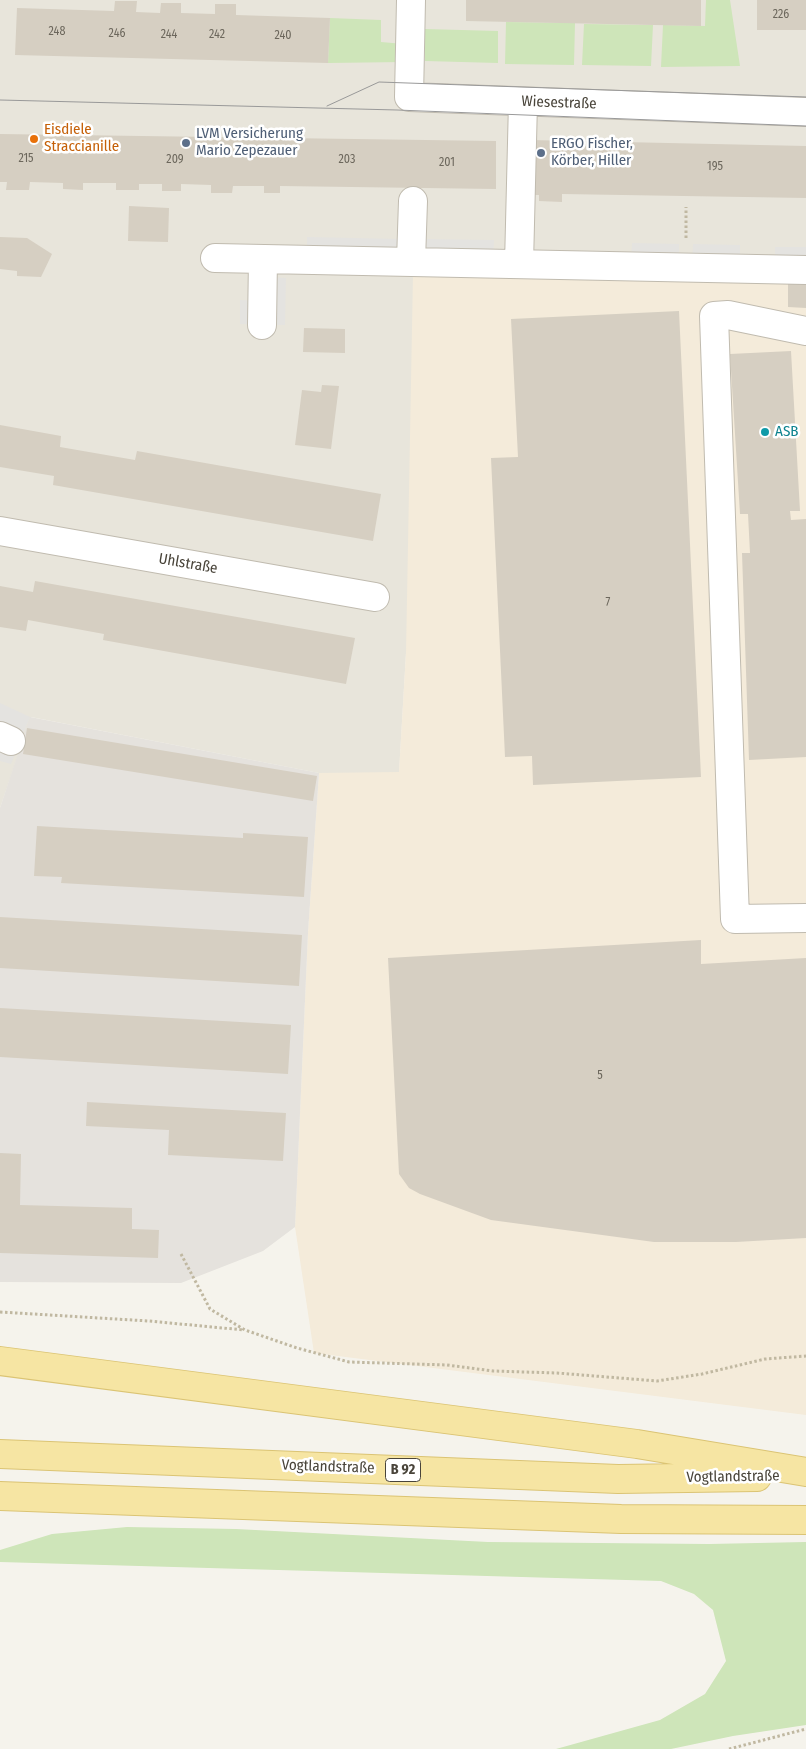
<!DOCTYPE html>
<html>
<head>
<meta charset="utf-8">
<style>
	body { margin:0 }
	canvas { display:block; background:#f5f3ec }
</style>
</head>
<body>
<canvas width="806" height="1749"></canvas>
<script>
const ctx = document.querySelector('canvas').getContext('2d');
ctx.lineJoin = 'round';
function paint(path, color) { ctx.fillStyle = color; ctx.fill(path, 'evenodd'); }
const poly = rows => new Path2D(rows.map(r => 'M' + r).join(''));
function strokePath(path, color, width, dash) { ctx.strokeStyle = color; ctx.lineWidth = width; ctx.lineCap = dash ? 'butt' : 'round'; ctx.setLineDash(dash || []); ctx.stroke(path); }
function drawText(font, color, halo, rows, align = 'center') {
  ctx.font = font + ' "Fira Sans Condensed",sans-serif'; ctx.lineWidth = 5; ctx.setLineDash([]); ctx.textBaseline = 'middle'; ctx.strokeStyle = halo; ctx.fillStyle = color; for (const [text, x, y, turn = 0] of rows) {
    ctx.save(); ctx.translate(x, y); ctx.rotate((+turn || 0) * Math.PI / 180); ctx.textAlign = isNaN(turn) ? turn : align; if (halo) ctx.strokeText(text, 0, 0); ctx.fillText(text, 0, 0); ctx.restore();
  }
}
const residential = poly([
	[0,0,806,0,806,282,406,653,399,773,319,773,31,717,0,808]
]);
const commercial = poly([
	[413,274,806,282,806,1415,314,1353,295,1227,308,932,319,773,399,772,406,653]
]);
const industrial = poly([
	[30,717,319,773,308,932,295,1227,263,1251,181,1283,0,1282,0,808]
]);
const green = poly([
	[706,0,730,0,740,66,661,67,663,25,705,26],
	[330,18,381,20,381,42,404,44,403,62,328,63],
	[506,22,575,23,574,65,505,64],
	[584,24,653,25,651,66,582,65],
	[425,29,498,31,498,63,425,61],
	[127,1527,236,1529,488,1542,709,1544,806,1542,806,1725,733,1736,671,1749,556,1749,660,1720,705,1694,726,1661,713,1610,694,1594,661,1581,0,1562,0,1550,52,1534]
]);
const parking = poly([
	[307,237,401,239,401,261,307,260],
	[422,239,494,240,493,263,422,262],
	[632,243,679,244,679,266,631,266],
	[693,244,740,245,740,268,692,267],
	[775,247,806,247,806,270,775,269],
	[263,277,286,278,285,325,240,324,240,300,263,301],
	[0,703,30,717,11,764,0,761]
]);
const building = poly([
	[466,0,701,0,701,26,466,21],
	[757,0,806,0,806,30,757,30],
	[115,1,137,1,136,12,160,13,161,3,181,3,181,13,215,14,215,4,236,4,236,15,330,18,328,63,15,55,17,8,114,11],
	[0,134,496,141,496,189,280,186,280,193,264,193,264,186,233,186,232,193,211,193,211,185,181,184,181,191,162,191,162,184,139,184,139,190,116,190,116,183,83,183,83,190,63,189,63,183,30,182,29,190,6,190,7,182,0,182],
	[530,140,806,146,806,198,562,194,562,202,539,201,539,195,528,195],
	[129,206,169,208,168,242,128,241],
	[0,237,27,238,52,254,41,277,17,276,17,271,0,269],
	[788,283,806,283,806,308,788,307],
	[679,311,701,777,533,785,532,756,505,757,491,458,518,457,511,319],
	[304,328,345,329,345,353,303,352],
	[791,351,800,511,790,511,791,520,806,519,806,757,749,760,742,553,750,553,748,514,740,514,730,354],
	[322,385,339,386,331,449,295,445,302,390,321,392],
	[0,425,61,436,60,447,135,460,137,451,381,494,373,541,53,485,54,476,0,467],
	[35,581,355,638,346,684,103,640,104,634,28,620,26,631,0,627,0,586,33,592],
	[27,728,317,776,313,801,23,754],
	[37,826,243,838,243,833,308,837,304,897,61,883,62,877,34,876],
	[0,917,302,935,299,986,0,968],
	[701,940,701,964,806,958,806,1238,736,1242,654,1242,491,1220,420,1194,409,1188,399,1174,388,958],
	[0,1008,291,1025,288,1074,0,1057],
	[87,1102,286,1113,283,1161,168,1155,169,1130,86,1126],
	[0,1153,21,1154,20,1205,132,1208,132,1229,159,1230,158,1258,0,1253]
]);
const path = poly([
	[686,238,686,207],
	[181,1254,210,1309,245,1330,297,1348,349,1362,447,1365,493,1371,557,1373,657,1381,702,1374,765,1359,806,1356],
	[0,1312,149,1321,244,1330],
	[729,1749,806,1729]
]);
const minor = poly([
	[411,0,409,97,806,112],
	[215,258,806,270],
	[411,261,413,201],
	[519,264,523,102],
	[262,325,263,259],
	[806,331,728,315,714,316,735,919,806,918],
	[0,531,375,597],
	[0,736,11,741]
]);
const major = poly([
	[0,1361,637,1444,806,1472],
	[0,1454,618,1479,757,1477],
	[0,1496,621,1519,806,1520]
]);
const tram = poly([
	[0,100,397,110,806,126],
	[327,106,379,82,806,97]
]);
const markers = [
	[34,139,5,"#e8710a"],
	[186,143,5,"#5c6f8a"],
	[541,153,5,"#5c6f8a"],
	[765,432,5,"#0f9aa8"]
];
const numberNames = [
	["226",781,15],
	["248",57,32],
	["246",117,34],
	["244",169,35],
	["242",217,35],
	["240",283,36],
	["215",26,159],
	["209",175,160],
	["203",347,160],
	["201",447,163],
	["195",715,167],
	["7",608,603],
	["5",600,1076]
];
const shields = [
	[403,1470,35]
];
const shieldNames = [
	["B 92",403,1470]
];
const streetNames = [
	["Wiesestraße",559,103,2],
	["Uhlstraße",188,564,10],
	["Vogtlandstraße",328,1467,2],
	["Vogtlandstraße",733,1477,-1]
];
const foodNames = [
	["Eisdiele",44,130],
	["Straccianille",44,147]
];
const serviceNames = [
	["LVM Versicherung",196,134],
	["Mario Zepezauer",196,151],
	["ERGO Fischer,",551,144],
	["Körber, Hiller",551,161]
];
const cultureNames = [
	["ASB",775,432]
];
paint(residential, '#e8e5db');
paint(commercial, '#f4ebda');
paint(industrial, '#e5e2dd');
paint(green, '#cee5b9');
paint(parking, '#e4e3e0');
paint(building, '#d6cfc2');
strokePath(minor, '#c0bbaf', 30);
strokePath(major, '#dbc474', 30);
strokePath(path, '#c0b8a1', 3, [2.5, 2.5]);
strokePath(minor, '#fff', 28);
strokePath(major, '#f6e5a3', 28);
strokePath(tram, '#999', 1);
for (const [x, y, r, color] of markers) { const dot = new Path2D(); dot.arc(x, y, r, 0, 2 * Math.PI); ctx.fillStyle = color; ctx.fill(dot); strokePath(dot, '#fff', 2); }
drawText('12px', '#6c675c', null, numberNames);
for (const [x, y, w] of shields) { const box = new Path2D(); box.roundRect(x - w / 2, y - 11.5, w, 23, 4); ctx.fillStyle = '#fff'; ctx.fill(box); strokePath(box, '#49443a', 1); }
drawText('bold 14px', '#49443a', null, shieldNames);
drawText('15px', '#49443a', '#fff', streetNames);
drawText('15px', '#c56008', '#fff', foodNames, 'left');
drawText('15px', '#4e5e75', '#fff', serviceNames, 'left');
drawText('15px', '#0d838f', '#fff', cultureNames, 'left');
</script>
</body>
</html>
